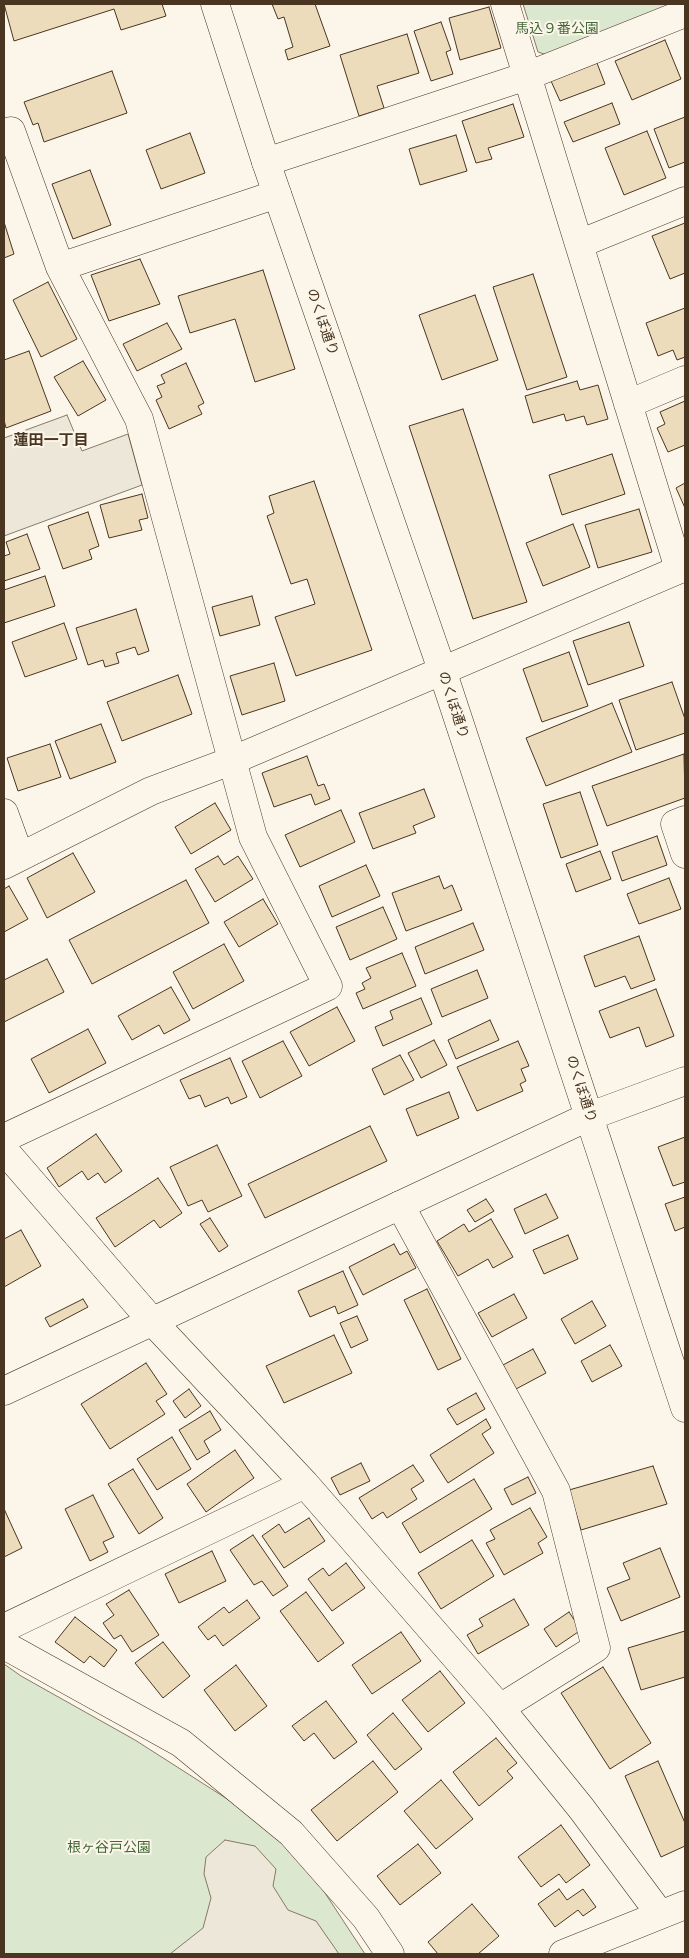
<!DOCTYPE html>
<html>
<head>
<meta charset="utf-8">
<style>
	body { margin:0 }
	#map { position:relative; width:689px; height:1958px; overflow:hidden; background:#fbf6e9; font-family:"Fira Sans Condensed",sans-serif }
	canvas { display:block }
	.frame { position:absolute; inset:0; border:5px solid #4a3520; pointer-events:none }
</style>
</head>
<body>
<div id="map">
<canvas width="689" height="1958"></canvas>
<div class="frame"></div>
</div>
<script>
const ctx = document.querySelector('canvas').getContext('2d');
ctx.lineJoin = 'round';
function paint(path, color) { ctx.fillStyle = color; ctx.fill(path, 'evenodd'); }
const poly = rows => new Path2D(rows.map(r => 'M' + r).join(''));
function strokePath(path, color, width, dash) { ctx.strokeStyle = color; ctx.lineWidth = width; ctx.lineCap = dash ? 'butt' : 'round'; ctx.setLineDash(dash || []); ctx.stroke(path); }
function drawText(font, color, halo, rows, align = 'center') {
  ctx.font = font + ' "Fira Sans Condensed","Noto Sans JP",sans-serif'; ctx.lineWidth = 4; ctx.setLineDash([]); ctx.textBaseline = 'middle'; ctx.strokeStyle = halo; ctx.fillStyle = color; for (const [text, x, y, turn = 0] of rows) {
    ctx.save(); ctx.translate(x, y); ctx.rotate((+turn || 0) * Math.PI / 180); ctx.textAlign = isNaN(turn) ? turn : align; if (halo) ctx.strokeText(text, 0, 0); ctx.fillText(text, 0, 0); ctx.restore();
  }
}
const green = poly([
	[523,4,681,4,553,57,538,52,523,4],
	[4,1664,21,1676,135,1740,246,1811,308,1867,365,1954,4,1954,4,1664]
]);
const parking = poly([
	[67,415,82,451,128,434,142,485,4,536,4,438,67,415],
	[225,1840,255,1846,276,1869,273,1886,288,1910,316,1921,339,1954,170,1954,203,1928,211,1898,204,1874,206,1857,225,1840]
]);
const building = poly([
	[4,4,162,4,166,16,121,30,114,9,14,41,4,4],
	[272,4,315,4,330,46,288,60,285,50,293,47,284,17,278,19,272,4],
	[489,7,501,48,460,60,449,18,489,7],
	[441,22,451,50,446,52,453,74,431,81,414,31,441,22],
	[407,34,419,73,377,86,384,108,359,116,340,55,407,34],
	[665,40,681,79,632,100,615,61,665,40],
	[597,63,605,84,560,101,551,81,597,63],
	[112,71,127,113,44,142,38,123,33,125,24,102,112,71],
	[612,103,620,124,573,142,564,122,612,103],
	[513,104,524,137,488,148,492,159,476,163,462,121,513,104],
	[685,117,685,162,669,168,654,129,685,117],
	[647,131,666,178,624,195,605,148,647,131],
	[190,133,205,173,161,189,146,150,190,133],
	[456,135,467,171,420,185,409,149,456,135],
	[90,170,111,225,73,239,52,184,90,170],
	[4,222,14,254,4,258,4,222],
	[685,223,685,273,670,279,652,236,685,223],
	[140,259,160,304,109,321,91,275,140,259],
	[263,270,295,369,255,382,235,319,190,333,178,296,263,270],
	[533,274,567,377,527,390,493,287,533,274],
	[48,282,77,339,41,357,13,300,48,282],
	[475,295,498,360,442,380,419,315,475,295],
	[685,308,685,357,677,360,673,350,658,356,646,323,685,308],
	[167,323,182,349,137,371,123,344,167,323],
	[29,351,51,411,6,428,4,420,4,360,29,351],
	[83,361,106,400,78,416,54,377,83,361],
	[186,363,204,403,198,406,202,414,169,429,156,400,162,397,157,386,165,383,161,375,186,363],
	[577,381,580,390,598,385,608,419,587,425,584,416,566,421,564,414,533,423,525,396,577,381],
	[685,401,685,445,668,452,657,428,665,424,660,412,685,401],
	[463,409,527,602,473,619,409,426,463,409],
	[612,454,625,494,562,515,549,475,612,454],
	[314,481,372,650,296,676,275,617,315,604,307,579,291,584,267,516,274,513,269,496,314,481],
	[685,483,685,508,676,488,685,483],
	[142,494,148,518,139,520,142,530,109,538,100,505,142,494],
	[639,509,652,552,598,568,585,525,639,509],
	[88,512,99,546,89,550,92,559,63,569,48,526,88,512],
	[573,524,590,567,543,586,526,543,573,524],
	[27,534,40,569,4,581,4,556,10,554,6,542,27,534],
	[45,576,55,606,4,623,4,590,45,576],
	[252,596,260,625,220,636,212,607,252,596],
	[136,609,149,651,138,655,135,647,116,653,119,663,105,667,103,660,88,665,76,628,136,609],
	[629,622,644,666,588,685,573,641,629,622],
	[64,623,77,659,25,677,12,642,64,623],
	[569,652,588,706,542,722,523,669,569,652],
	[274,663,285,701,242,715,230,676,274,663],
	[178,675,192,714,122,741,107,702,178,675],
	[672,682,685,719,685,733,636,750,619,700,672,682],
	[612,703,632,752,546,786,526,738,612,703],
	[101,724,116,762,70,779,55,741,101,724],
	[50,744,61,777,18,791,7,758,50,744],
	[684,754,685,798,607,826,592,786,684,754],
	[307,756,318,786,324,784,330,799,315,805,311,794,274,807,262,773,307,756],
	[424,789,435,817,413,826,416,833,373,849,359,813,424,789],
	[580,792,598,845,561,858,543,804,580,792],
	[215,803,231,830,191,854,175,827,215,803],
	[341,810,355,842,300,867,285,835,341,810],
	[657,836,667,865,622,881,612,852,657,836],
	[600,851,611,879,576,892,566,864,600,851],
	[73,853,95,892,47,918,27,878,73,853],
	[218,856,224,865,238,856,253,879,215,902,195,869,218,856],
	[366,865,380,896,332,917,319,886,366,865],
	[439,876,444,889,452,885,462,910,406,931,392,893,439,876],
	[669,878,681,909,639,924,627,894,669,878],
	[186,880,209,923,92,984,69,940,186,880],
	[9,886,28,919,4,932,4,889,9,886],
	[263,899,278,924,239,947,224,922,263,899],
	[383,907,397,939,350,960,336,927,383,907],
	[473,923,484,950,425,974,415,947,473,923],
	[639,936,655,980,631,989,625,976,595,987,584,956,639,936],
	[224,944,244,981,193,1009,173,972,224,944],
	[402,953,416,986,363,1009,356,993,365,989,362,983,371,978,366,968,402,953],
	[47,959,64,992,4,1022,4,980,47,959],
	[477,970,488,998,442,1017,431,989,477,970],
	[171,987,190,1020,164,1034,159,1025,132,1040,118,1016,171,987],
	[656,989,674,1036,646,1047,639,1027,610,1038,599,1011,656,989],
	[421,998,432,1024,383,1046,375,1027,393,1019,390,1011,421,998],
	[337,1007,355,1041,309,1066,290,1032,337,1007],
	[490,1020,499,1040,456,1059,448,1040,490,1020],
	[88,1029,106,1063,49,1093,31,1059,88,1029],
	[434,1040,447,1065,421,1078,408,1053,434,1040],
	[283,1041,302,1076,260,1098,242,1061,283,1041],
	[518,1041,529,1066,521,1069,526,1081,520,1084,523,1091,477,1111,457,1067,518,1041],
	[400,1055,414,1080,384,1095,372,1069,400,1055],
	[230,1058,247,1097,231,1104,228,1097,205,1107,200,1095,189,1099,180,1080,230,1058],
	[449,1092,459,1118,417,1136,406,1109,449,1092],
	[370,1126,387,1161,265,1218,248,1184,370,1126],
	[96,1134,122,1171,105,1183,98,1173,88,1180,82,1171,59,1187,47,1168,96,1134],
	[685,1137,685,1182,673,1186,658,1147,685,1137],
	[217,1145,242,1196,208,1212,202,1200,188,1206,170,1167,217,1145],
	[158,1178,182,1213,160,1228,154,1220,115,1247,96,1218,158,1178],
	[546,1194,558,1218,525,1234,514,1209,546,1194],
	[685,1197,685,1227,675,1231,665,1204,685,1197],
	[486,1199,494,1211,475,1222,467,1210,486,1199],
	[210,1218,228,1246,219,1252,200,1224,210,1218],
	[491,1219,513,1257,493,1268,488,1259,458,1276,437,1241,464,1224,469,1232,491,1219],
	[21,1230,41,1266,4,1287,4,1239,21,1230],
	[568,1235,578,1259,544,1274,533,1250,568,1235],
	[394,1244,400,1255,407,1251,416,1268,363,1295,349,1267,394,1244],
	[343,1271,358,1305,338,1314,335,1306,310,1317,298,1291,343,1271],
	[427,1289,461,1359,438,1370,404,1300,427,1289],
	[514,1294,527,1318,492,1337,478,1313,514,1294],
	[83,1299,88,1307,50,1327,45,1318,83,1299],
	[592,1301,606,1326,575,1344,561,1319,592,1301],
	[357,1316,368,1340,351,1348,340,1323,357,1316],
	[334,1335,352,1373,284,1403,266,1366,334,1335],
	[610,1345,622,1366,592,1382,581,1361,610,1345],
	[533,1349,546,1373,516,1389,503,1365,533,1349],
	[146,1363,167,1394,156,1401,165,1414,110,1449,81,1404,146,1363],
	[189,1389,201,1406,185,1418,173,1401,189,1389],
	[476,1393,485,1409,457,1425,447,1409,476,1393],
	[210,1411,221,1430,204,1441,210,1452,197,1460,179,1430,210,1411],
	[486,1419,491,1428,482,1434,494,1453,448,1483,430,1455,486,1419],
	[172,1437,191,1469,157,1490,137,1459,172,1437],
	[235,1450,254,1478,206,1512,187,1484,235,1450],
	[361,1463,370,1481,340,1495,331,1478,361,1463],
	[413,1465,424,1481,411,1489,417,1499,387,1518,383,1512,372,1519,359,1498,413,1465],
	[653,1466,667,1504,581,1530,569,1490,653,1466],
	[133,1469,163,1518,139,1534,108,1484,133,1469],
	[528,1477,536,1493,512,1505,504,1489,528,1477],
	[474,1479,492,1509,420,1553,402,1523,474,1479],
	[93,1495,114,1537,103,1542,108,1552,90,1561,65,1509,93,1495],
	[530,1508,547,1537,538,1543,543,1553,504,1575,486,1543,495,1539,490,1530,530,1508],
	[5,1511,22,1548,4,1557,4,1512,5,1511],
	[309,1518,325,1541,284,1568,262,1536,279,1524,285,1533,309,1518],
	[253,1535,288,1586,273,1596,262,1581,254,1585,230,1550,253,1535],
	[472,1540,494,1576,441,1609,418,1573,472,1540],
	[660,1548,680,1597,621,1621,607,1588,630,1579,623,1563,660,1548],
	[212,1551,226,1581,179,1603,165,1574,212,1551],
	[346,1563,365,1588,332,1611,308,1579,323,1568,329,1576,346,1563],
	[129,1590,159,1635,132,1652,121,1635,114,1639,103,1623,114,1615,106,1604,129,1590],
	[306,1592,344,1643,318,1662,280,1611,306,1592],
	[514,1599,529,1625,478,1654,467,1635,483,1626,479,1619,514,1599],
	[247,1600,260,1618,223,1646,215,1635,208,1640,198,1627,224,1607,229,1613,247,1600],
	[569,1612,581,1630,556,1647,544,1629,569,1612],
	[75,1617,117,1650,104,1667,90,1656,84,1663,55,1642,75,1617],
	[685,1631,685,1677,641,1690,628,1648,685,1631],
	[401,1632,421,1661,372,1694,352,1665,401,1632],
	[163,1642,190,1676,163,1698,135,1663,163,1642],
	[236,1665,267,1706,235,1731,204,1690,236,1665],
	[603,1667,651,1743,610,1769,561,1693,603,1667],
	[440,1671,465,1703,428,1732,402,1700,440,1671],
	[326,1701,357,1742,334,1759,314,1733,304,1741,292,1726,326,1701],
	[393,1713,422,1749,395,1770,367,1735,393,1713],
	[496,1738,517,1763,507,1771,513,1778,479,1806,453,1772,496,1738],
	[373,1761,398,1792,337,1841,311,1810,373,1761],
	[658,1761,685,1823,685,1846,661,1857,625,1776,658,1761],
	[441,1780,473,1819,436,1849,404,1811,441,1780],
	[561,1825,590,1865,566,1883,559,1874,541,1887,518,1857,561,1825],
	[418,1844,441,1873,400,1905,377,1876,418,1844],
	[559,1889,567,1900,583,1889,596,1907,583,1916,578,1910,555,1927,538,1904,559,1889],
	[472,1904,499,1936,478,1954,438,1954,428,1942,472,1904]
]);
const street = poly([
	[505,4,679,569],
	[4,133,11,131,60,267,139,419,253,837,328,986,4,1138],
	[266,162,527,76,685,13],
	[579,244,685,201],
	[60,267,277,194],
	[628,404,685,380],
	[4,813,20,857],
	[685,820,675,824,685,854],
	[4,865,151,791,231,761,685,567],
	[4,1150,152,1321,305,1484,500,1708,581,1808,660,1914],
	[400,1205,556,1491,596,1648,500,1708],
	[4,1628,305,1484],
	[4,1645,181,1743,291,1833,366,1918,390,1954],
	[563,1954,685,1905]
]);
const secondary = poly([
	[215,4,266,162,442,670,685,1408],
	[4,1391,590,1116,685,1081]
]);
const parkNames = [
	["馬込９番公園",557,29],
	["根ヶ谷戸公園",109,1848]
];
const streetNames = [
	["のくぼ通り",322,322,71],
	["のくぼ通り",453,705,72],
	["のくぼ通り",581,1089,72]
];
const neighbourhoodNames = [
	["蓮田一丁目",51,441]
];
paint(green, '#dce7d0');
strokePath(green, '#887966', 1);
paint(parking, '#ede7d9');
strokePath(parking, '#887966', 1);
paint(building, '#ecdcbc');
strokePath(building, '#4a3520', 1);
strokePath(street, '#4a3520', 29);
strokePath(secondary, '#4a3520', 29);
strokePath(street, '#fbf6e9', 28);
strokePath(secondary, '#fbf6e9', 28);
drawText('14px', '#436837', '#fbf6e9', parkNames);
drawText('14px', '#4a3520', '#fbf6e9', streetNames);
drawText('bold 15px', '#4a3520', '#fbf6e9', neighbourhoodNames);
</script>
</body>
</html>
